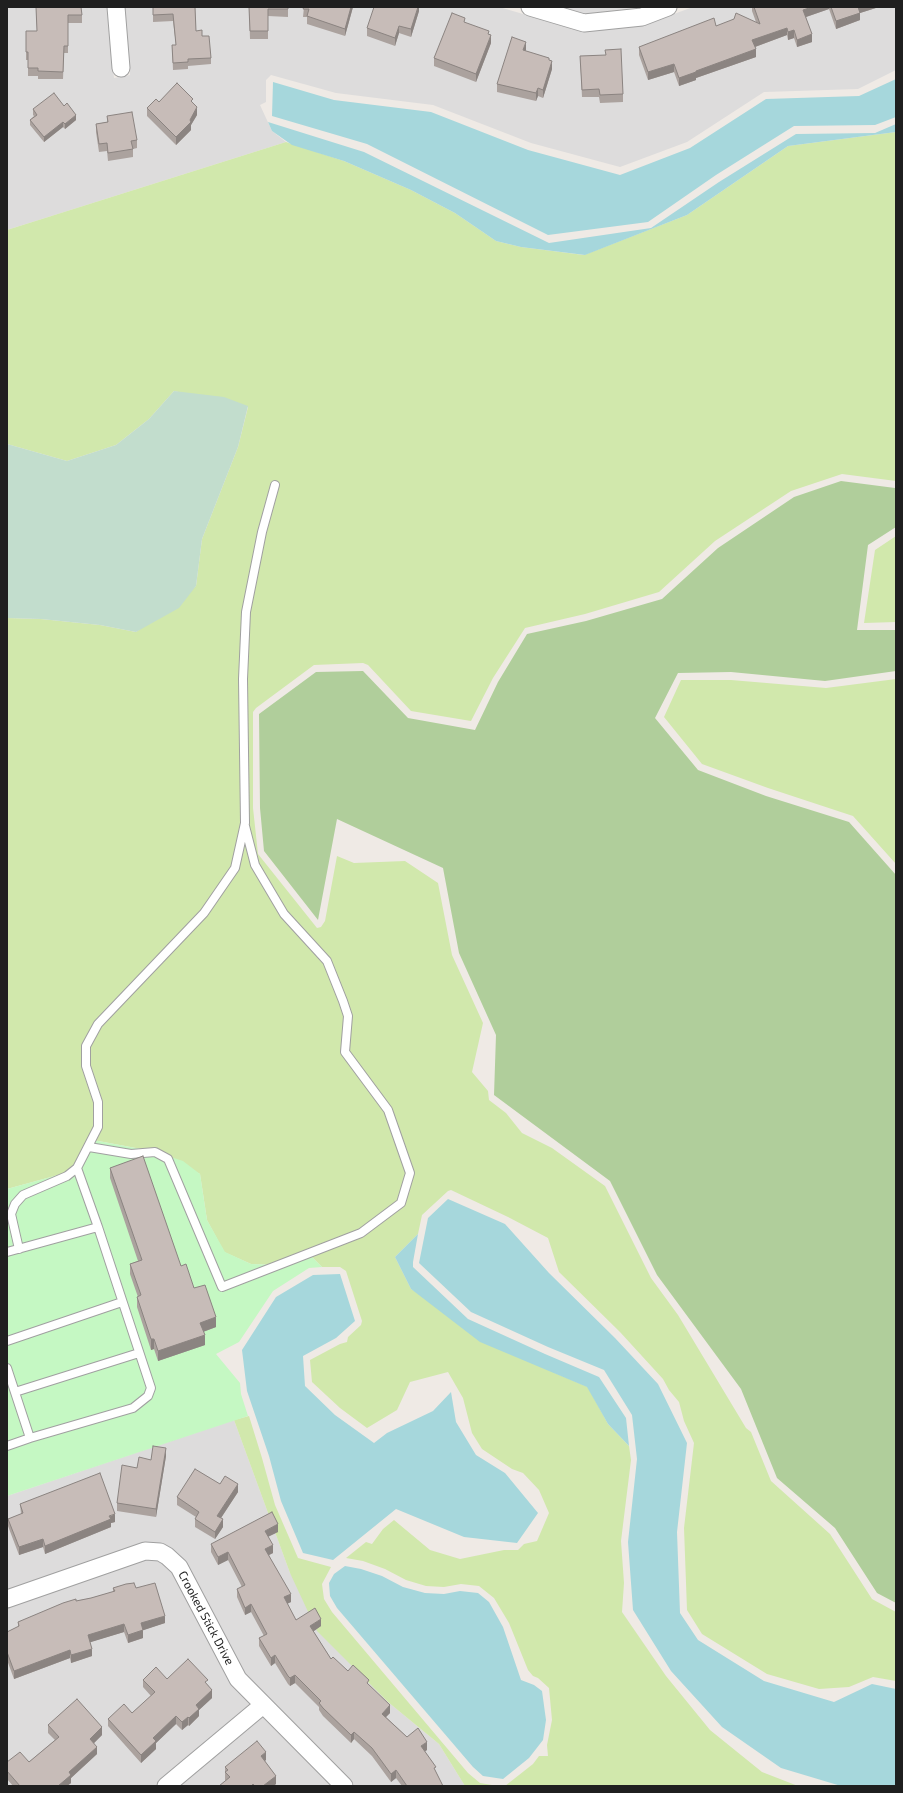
<!DOCTYPE html>
<html>
<head>
<meta charset="utf-8">
<style>
	body { margin:0 }
	#map { position:relative; width:903px; height:1793px; overflow:hidden; background:#efeae5; font-family:"Exo 2",sans-serif }
	canvas { display:block }
	.frame { position:absolute; inset:0; border:8px solid #1f1f1f; pointer-events:none }
</style>
</head>
<body>
<div id="map">
<canvas width="903" height="1793"></canvas>
<div class="frame"></div>
</div>
<script>
const ctx = document.querySelector('canvas').getContext('2d');
ctx.lineJoin = 'round';
function paint(path, color) { ctx.fillStyle = color; ctx.fill(path, 'evenodd'); }
const poly = rows => new Path2D(rows.map(r => 'M' + r).join(''));
function strokePath(path, color, width, dash) { ctx.strokeStyle = color; ctx.lineWidth = width; ctx.lineCap = dash ? 'butt' : 'round'; ctx.setLineDash(dash || []); ctx.stroke(path); }
function drawText(font, color, halo, rows, align = 'center') {
  ctx.font = font + ' "Exo 2",sans-serif'; ctx.lineWidth = 3; ctx.setLineDash([]); ctx.textBaseline = 'middle'; ctx.strokeStyle = halo; ctx.fillStyle = color; for (const [text, x, y, turn = 0] of rows) {
    ctx.save(); ctx.translate(x, y); ctx.rotate((+turn || 0) * Math.PI / 180); ctx.textAlign = isNaN(turn) ? turn : align; if (halo) ctx.strokeText(text, 0, 0); ctx.fillText(text, 0, 0); ctx.restore();
  }
}
const residential = poly([
	[7,7,108,7,114,78,130,75,124,7,499,7,585,32,644,25,693,7,896,7,896,70,858,89,764,92,687,142,620,167,531,143,433,105,336,93,271,75,266,80,266,102,260,105,272,131,286,142,7,230],
	[561,7,644,7,585,14],
	[234,1420,290,1573,388,1702,439,1744,465,1786,7,1786,7,1496]
]);
const grass = poly([
	[896,132,896,481,842,474,791,491,715,541,659,592,585,614,525,628,493,678,471,721,411,711,368,665,363,663,314,665,256,708,253,712,253,808,258,854,317,928,321,927,325,921,337,856,354,863,405,861,438,883,452,955,483,1023,472,1072,488,1091,489,1100,506,1113,522,1133,552,1148,605,1186,651,1278,678,1315,746,1428,751,1432,771,1481,830,1534,872,1599,896,1612,896,1681,873,1677,849,1687,819,1689,767,1674,702,1634,687,1610,684,1528,694,1443,684,1421,679,1402,669,1390,663,1379,620,1332,559,1272,548,1238,508,1217,451,1190,448,1191,422,1215,418,1234,395,1257,411,1289,555,1373,588,1387,608,1424,629,1446,631,1460,621,1541,624,1583,622,1612,666,1676,710,1730,762,1772,798,1786,505,1786,533,1764,539,1756,548,1756,547,1745,552,1720,549,1688,538,1678,533,1676,528,1670,509,1623,494,1598,479,1586,461,1584,444,1587,426,1586,406,1580,385,1569,363,1561,346,1558,366,1542,372,1544,383,1529,394,1520,430,1550,460,1559,504,1550,518,1550,524,1544,537,1541,549,1513,539,1490,523,1473,512,1469,482,1449,472,1433,463,1398,448,1372,410,1382,397,1410,367,1428,340,1408,312,1382,310,1360,340,1344,347,1342,348,1337,361,1325,362,1321,346,1271,340,1267,322,1267,307,1252,277,1265,251,1264,224,1252,207,1220,200,1174,152,1151,93,1140,69,1172,7,1189,7,618,41,619,100,625,136,632,196,586,202,539,238,447,248,407,174,391,149,419,116,445,67,461,7,444,7,230,286,142,344,161,411,190,455,213,496,241,521,247,584,255,687,215,788,146],
	[896,536,896,622,864,623,875,550],
	[896,679,896,864,853,816,768,788,702,764,664,717,681,680,731,680,826,688],
	[249,1416,262,1458,275,1505,298,1558,331,1567,322,1584,324,1599,332,1612,468,1773,480,1783,498,1786,465,1786,439,1744,388,1702,317,1631,290,1573,234,1420]
]);
const forest = poly([
	[841,481,895,488,896,491,896,527,868,545,857,630,896,630,896,671,825,681,731,672,678,673,655,718,698,770,766,796,849,822,896,875,896,1603,877,1593,835,1528,777,1478,741,1389,657,1275,610,1181,494,1095,496,1035,459,953,443,868,337,819,318,920,264,851,260,808,259,714,316,672,363,671,408,718,475,730,498,682,527,634,586,621,662,599,718,548,794,497]
]);
const wetland = poly([
	[174,391,224,397,248,406,238,447,202,539,196,586,179,608,136,632,100,625,41,619,7,618,7,444,67,461,116,445,149,419]
]);
const park = poly([
	[93,1140,152,1151,183,1161,200,1174,207,1220,225,1252,251,1264,277,1265,307,1252,322,1267,309,1268,273,1291,239,1342,216,1354,240,1383,241,1394,248,1416,7,1496,7,1189,69,1172]
]);
const water = poly([
	[896,79,896,117,875,125,794,126,716,175,648,222,548,235,367,144,272,116,273,82,334,100,431,112,528,150,620,175,690,148,766,99,859,96],
	[268,122,364,152,549,243,651,228,719,182,796,134,875,133,896,124,896,132,788,146,687,215,585,255,521,247,496,241,455,213,411,190,344,161,292,145,272,131],
	[448,1199,505,1224,549,1273,615,1338,658,1384,687,1443,677,1532,680,1613,698,1640,764,1681,834,1702,872,1684,896,1689,896,1786,841,1786,781,1768,722,1727,671,1671,633,1610,628,1542,637,1459,632,1415,604,1370,548,1347,471,1312,419,1263,428,1218],
	[418,1234,413,1262,413,1267,468,1319,545,1354,599,1377,626,1418,629,1446,608,1424,587,1387,480,1342,411,1289,395,1257],
	[340,1274,355,1321,336,1338,303,1356,305,1386,335,1415,374,1443,387,1433,433,1411,451,1392,456,1422,476,1455,505,1473,538,1513,517,1543,464,1537,396,1509,333,1560,303,1553,281,1501,269,1456,247,1391,242,1350,276,1297,313,1275],
	[345,1566,361,1569,382,1576,403,1587,425,1593,444,1594,460,1591,478,1593,489,1602,503,1627,521,1680,534,1685,542,1691,546,1720,543,1740,529,1758,503,1779,483,1776,473,1767,337,1608,330,1596,329,1583,334,1574]
]);
const service = poly([
	[89,1147,131,1154,155,1152,168,1159,222,1287,361,1233,401,1203,410,1173,388,1110,345,1052,348,1016,343,1001,327,961,284,914,255,865,245,826],
	[19,1249,11,1214,15,1204,23,1195,67,1176,77,1168],
	[7,1252,98,1227,77,1168,98,1127,98,1102,86,1066,86,1046,98,1024,204,913,235,868,245,823,243,679,246,612,262,532,275,485],
	[7,1341,122,1302],
	[7,1368,30,1438,7,1446],
	[15,1392,139,1353],
	[30,1438,133,1408,148,1396,151,1388,98,1227]
]);
const minor = poly([
	[116,7,121,68],
	[530,7,584,23,642,17,668,7],
	[7,1599,145,1551,160,1552,167,1556,179,1567,238,1679,344,1786],
	[166,1786,263,1705]
]);
const wall = poly([
	[36,7,82,15,82,23,68,23,68,53,64,53,63,79,38,79,38,76,28,76,28,60,26,60,26,31,37,31],
	[153,7,195,7,196,31,202,36,211,58,211,64,188,66,188,69,173,70,172,45,176,45,173,21,153,22],
	[249,7,288,7,288,17,268,16,268,39,250,39],
	[304,7,353,7,345,36,307,24,307,17,303,17],
	[419,7,419,11,411,37,399,33,395,46,367,36,367,28],
	[752,7,879,7,860,13,860,20,836,29,829,9,806,17,812,42,797,47,794,38,788,40,787,35,755,47,756,57,696,78,696,80,679,86,674,72,648,80,639,55,639,47,716,26,756,22,752,11],
	[465,23,491,43,476,82,434,66,434,58],
	[526,50,525,51,549,60,552,69,543,98,538,96,536,101,497,92,497,84],
	[580,56,623,94,623,102,600,103,599,97,582,97],
	[159,102,193,103,197,115,191,125,191,130,176,145,147,116,147,108],
	[33,109,76,120,65,129,63,127,44,142,30,125,30,120,34,116,33,115],
	[107,116,137,140,137,148,133,149,133,157,108,161,107,151,99,152,96,132,96,124,107,122],
	[110,1168,181,1266,194,1288,216,1327,203,1332,205,1345,158,1361,154,1349,151,1350,137,1307,137,1297,138,1297,130,1274,130,1264,138,1261,110,1178],
	[166,1456,156,1517,117,1511,117,1503,137,1468,151,1460],
	[220,1484,238,1492,221,1518,223,1527,215,1539,195,1527,195,1519,196,1517,177,1505,177,1497],
	[20,1504,115,1522,111,1523,111,1527,45,1554,43,1547,19,1555,8,1526,8,1519,21,1514],
	[278,1532,268,1537,273,1553,269,1555,291,1602,287,1604,296,1620,321,1626,313,1631,331,1659,369,1685,390,1713,386,1717,407,1737,427,1750,425,1751,443,1786,402,1786,396,1778,391,1782,372,1756,354,1739,351,1743,323,1716,319,1710,319,1707,295,1683,290,1686,288,1684,275,1663,271,1666,259,1646,259,1638,264,1636,251,1612,245,1615,237,1597,237,1589,242,1587,228,1560,218,1565,211,1552,211,1544],
	[113,1588,136,1588,165,1623,143,1630,143,1638,128,1643,124,1632,90,1642,92,1656,71,1663,70,1658,14,1679,7,1660,7,1632,18,1627,18,1622,76,1601,91,1598,113,1592],
	[167,1679,208,1685,212,1698,199,1710,199,1716,189,1726,188,1725,182,1730,176,1724,156,1743,156,1749,141,1763,108,1726,108,1719,132,1713,151,1696,143,1687,143,1680],
	[48,1725,102,1735,94,1743,97,1754,71,1778,71,1783,67,1786,13,1786,7,1779,7,1762,29,1762,55,1740,48,1733],
	[266,1760,265,1761,276,1784,273,1786,219,1786,226,1780,225,1780,225,1767]
]);
const shadedWall = poly([
	[351,7,353,7,345,36,345,29],
	[418,7,419,7,419,11,411,37,411,29],
	[812,7,829,7,829,9,803,18,803,10],
	[858,7,879,7,860,13,860,20,836,29,836,21],
	[399,26,399,33,395,46,395,38],
	[787,28,787,35,752,48,752,40],
	[794,30,794,38,788,40,788,32],
	[812,34,812,42,797,47,797,40],
	[491,35,491,43,476,82,476,74],
	[526,42,526,50,523,58,523,50],
	[756,49,756,57,696,78,696,80,679,86,679,78,696,71],
	[552,61,552,69,543,98,543,90],
	[674,64,674,72,648,80,648,72],
	[538,88,538,96,536,101,536,93],
	[197,107,197,115,191,125,191,130,176,145,176,137,190,120],
	[76,115,76,120,65,129,65,124],
	[63,122,63,127,44,142,44,137],
	[216,1317,216,1327,200,1333,200,1323],
	[205,1335,205,1345,158,1361,158,1351],
	[151,1339,154,1339,154,1349,151,1350],
	[166,1448,166,1456,156,1517,156,1509],
	[238,1484,238,1492,217,1524,217,1516],
	[115,1514,115,1522,111,1523,111,1527,45,1554,45,1546],
	[223,1519,223,1527,215,1539,215,1532],
	[278,1524,278,1532,265,1538,265,1531],
	[43,1539,43,1547,19,1555,19,1547],
	[273,1545,273,1553,265,1557,265,1549],
	[228,1552,228,1560,218,1565,218,1557],
	[291,1594,291,1602,284,1605,284,1597],
	[251,1604,251,1612,245,1615,245,1608],
	[165,1616,165,1623,141,1631,141,1623],
	[321,1619,321,1626,310,1634,310,1626],
	[124,1624,124,1632,88,1643,88,1635],
	[143,1630,143,1638,128,1643,128,1635],
	[92,1649,92,1656,71,1663,71,1655],
	[70,1650,70,1658,14,1679,14,1671],
	[275,1655,275,1663,271,1666,271,1658],
	[295,1675,295,1683,290,1686,290,1678],
	[212,1690,212,1698,199,1710,199,1716,189,1726,189,1718,196,1705],
	[8,1698,8,1706,7,1707,7,1699],
	[390,1705,390,1713,382,1721,382,1714],
	[176,1716,176,1724,156,1743,156,1749,141,1763,141,1755,153,1738],
	[188,1717,188,1725,182,1730,182,1722],
	[102,1727,102,1735,90,1747,90,1739],
	[354,1732,354,1739,351,1743,351,1735],
	[427,1742,427,1750,421,1754,421,1746],
	[97,1747,97,1754,71,1778,71,1783,67,1786,58,1786,69,1772],
	[266,1752,266,1760,261,1764,261,1756],
	[396,1770,396,1778,391,1782,391,1774],
	[276,1776,276,1784,273,1786,263,1786]
]);
const building = poly([
	[36,7,81,7,82,15,68,15,68,46,64,46,63,72,38,71,38,68,28,68,28,52,26,52,26,31,37,31,36,7],
	[153,7,195,7,196,31,202,30,202,36,209,36,211,58,188,59,188,62,173,63,172,45,176,45,173,14,153,15,153,7],
	[249,7,288,7,288,9,268,9,268,31,250,31,249,7],
	[304,7,351,7,345,29,307,16,309,9,303,9,304,7],
	[374,7,418,7,411,29,399,26,395,38,367,28,374,7],
	[754,7,812,7,803,10,812,34,797,40,794,30,788,32,787,28,752,40,756,49,696,71,696,72,679,78,674,64,648,72,639,47,714,18,716,26,734,19,736,13,760,24,754,7],
	[831,7,858,7,860,13,836,21,831,7],
	[452,13,465,18,464,22,489,31,488,34,491,35,476,74,434,58,452,13],
	[512,37,526,42,523,50,549,58,549,60,552,61,543,90,538,88,536,93,497,84,512,37],
	[621,49,623,94,600,95,599,89,582,90,580,56,606,55,605,50,621,49],
	[177,83,193,99,191,101,197,107,190,120,191,122,176,137,147,108,156,99,159,102,177,83],
	[54,93,64,106,67,103,76,115,65,124,63,122,44,137,30,120,37,115,33,109,54,93],
	[132,112,137,140,131,141,133,149,108,153,107,143,99,144,96,124,108,122,107,116,132,112],
	[143,1156,181,1266,186,1264,194,1288,205,1285,216,1317,200,1323,205,1335,158,1351,154,1339,151,1339,137,1297,141,1295,130,1264,142,1260,110,1168,143,1156],
	[153,1446,166,1448,156,1509,117,1503,122,1465,137,1468,139,1457,151,1460,153,1446],
	[195,1469,220,1484,225,1476,238,1484,217,1516,223,1519,215,1532,195,1519,199,1512,177,1497,195,1469],
	[100,1473,115,1514,109,1516,111,1519,45,1546,43,1539,19,1547,8,1519,23,1513,20,1504,100,1473],
	[272,1512,278,1524,265,1531,273,1545,265,1549,291,1594,284,1597,296,1620,315,1608,321,1619,310,1626,331,1659,333,1657,348,1671,353,1665,369,1680,367,1683,390,1705,382,1714,407,1737,418,1728,427,1742,421,1746,436,1767,434,1768,443,1786,407,1786,396,1770,391,1774,372,1748,354,1732,351,1735,323,1708,319,1703,321,1701,295,1675,290,1678,288,1676,275,1655,271,1658,259,1638,267,1634,251,1604,245,1608,237,1589,245,1585,228,1552,218,1557,211,1544,272,1512],
	[134,1583,136,1588,155,1583,165,1616,141,1623,143,1630,128,1635,124,1624,88,1635,92,1649,71,1655,70,1650,14,1671,7,1652,7,1632,19,1626,18,1622,63,1603,76,1599,76,1601,91,1598,115,1591,113,1588,126,1584,134,1583],
	[188,1659,208,1680,205,1682,212,1690,196,1705,199,1709,189,1718,188,1717,182,1722,176,1716,153,1738,156,1741,141,1755,108,1719,124,1704,132,1713,155,1692,143,1680,156,1667,167,1679,188,1659],
	[77,1699,102,1727,90,1739,97,1747,69,1772,71,1775,58,1786,20,1786,7,1771,7,1762,20,1752,29,1762,59,1737,48,1725,77,1699],
	[257,1741,266,1752,261,1756,276,1776,263,1786,255,1786,253,1784,251,1786,219,1786,230,1777,225,1772,228,1770,225,1767,257,1741]
]);
const streetNames = [
	["Crooked Stick Drive",206,1618,62]
];
paint(residential, '#dddcdc');
paint(grass, '#d1e8ac');
paint(forest, '#b0ce9b');
paint(wetland, '#c2ddcd');
paint(park, '#c5f8c3');
paint(water, '#a6d7dc');
strokePath(service, '#a0a0a0', 10);
strokePath(minor, '#a0a0a0', 19);
strokePath(service, '#fff', 8);
strokePath(minor, '#fff', 17);
paint(wall, '#aba29e');
paint(shadedWall, '#8b8481');
paint(building, '#c7bcb8');
strokePath(building, '#8b8481', 1);
drawText('12px', '#1f1f1f', '#fff', streetNames);
</script>
</body>
</html>
